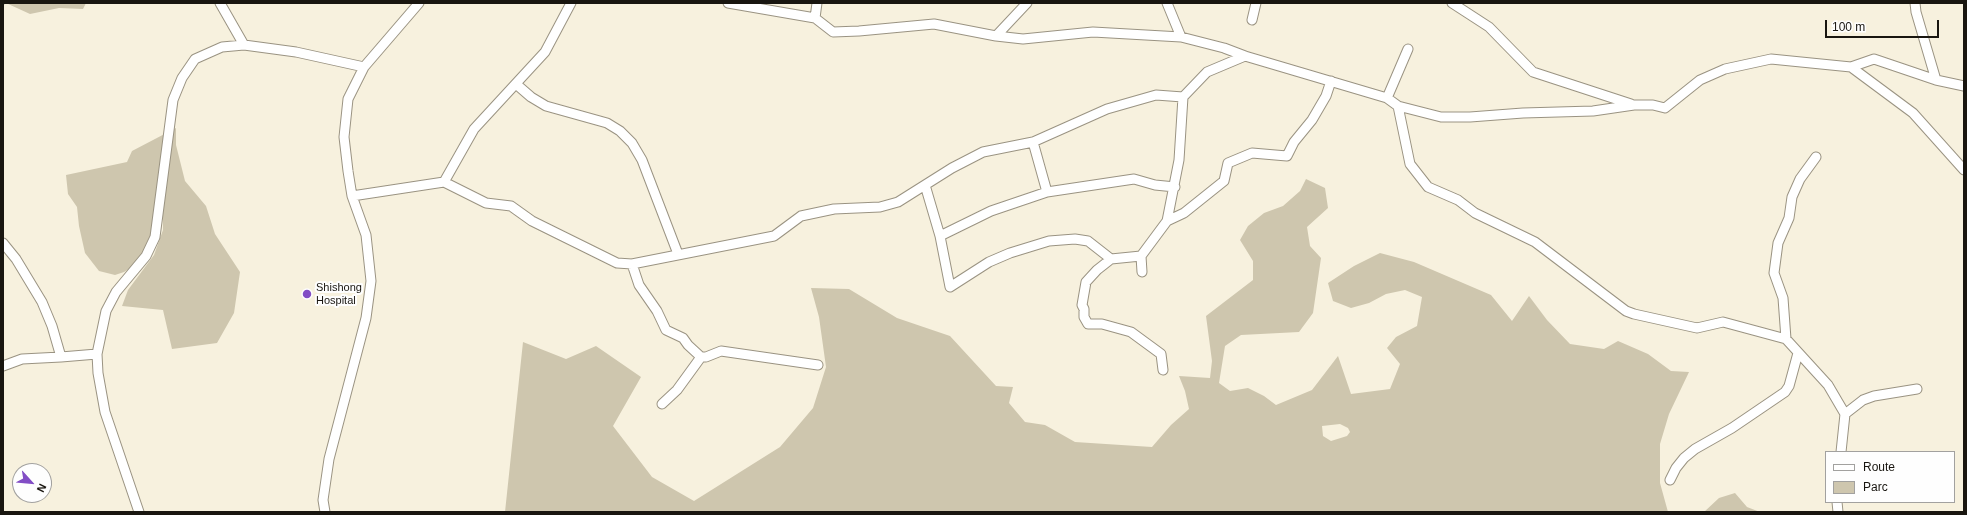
<!DOCTYPE html>
<html>
<head>
<meta charset="utf-8">
<style>
	body { margin:0 }
	#map { position:relative; width:1967px; height:515px; overflow:hidden; background:#f7f1de; font-family:Arial,sans-serif }
	canvas { display:block }
	.frame { position:absolute; inset:0; border:4px solid #191610; pointer-events:none }
	.legend { position:absolute; left:1825px; top:451px; width:130px; height:52px; box-sizing:border-box; background:#fefefe; border:1px solid #a2a19f; margin:0; padding:5px 7px; list-style:none; font-size:12px; color:#191610 }
	.legend li { display:flex; align-items:center; gap:8px; height:20px }
	.legend b { width:20px; border:1px solid #a2a19f }
	.north { position:absolute; left:12px; top:463px; width:40px; height:40px; box-sizing:border-box; background:#fefefe; border:1px solid #a2a19f; border-radius:50%; rotate:117deg; font-size:11px; font-weight:700; line-height:16px; text-align:center; color:#191610 }
	.north::after { content:''; display:block; margin:auto; width:14px; height:18px; background:#824dc5; clip-path:polygon(50% 0,100% 100%,50% 72%,0 100%) }
	.scale { position:absolute; left:1825px; top:20px; width:114px; height:18px; box-sizing:border-box; border:2px solid #191610; border-top:0; padding-left:5px; font-size:12px; line-height:14px; white-space:nowrap; color:#191610; -webkit-text-stroke:3px #fefefe; paint-order:stroke }
</style>
</head>
<body>
<div id="map">
<canvas width="1967" height="515"></canvas>
<div class="frame"></div>
<ul class="legend">
<li><b style="height:5px;background:#fff"></b>Route</li>
<li><b style="height:11px;background:#cec6ae"></b>Parc</li>
</ul>
<div class="north">N</div>
<div class="scale">100 m</div>
</div>
<script>
const ctx = document.querySelector('canvas').getContext('2d');
ctx.lineJoin = 'round';
function paint(path, color) { ctx.fillStyle = color; ctx.fill(path, 'evenodd'); }
const poly = rows => new Path2D(rows.map(r => 'M' + r).join(''));
function strokePath(path, color, width, dash) { ctx.strokeStyle = color; ctx.lineWidth = width; ctx.lineCap = dash ? 'butt' : 'round'; ctx.setLineDash(dash || []); ctx.stroke(path); }
function drawText(font, color, halo, rows, align = 'center') {
  ctx.font = font + ' Arial,sans-serif'; ctx.lineWidth = 4; ctx.setLineDash([]); ctx.textBaseline = 'middle'; ctx.strokeStyle = halo; ctx.fillStyle = color; for (const [text, x, y, turn = 0] of rows) {
    ctx.save(); ctx.translate(x, y); ctx.rotate((+turn || 0) * Math.PI / 180); ctx.textAlign = isNaN(turn) ? turn : align; if (halo) ctx.strokeText(text, 0, 0); ctx.fillText(text, 0, 0); ctx.restore();
  }
}
const green = poly([
	[3,3,86,3,83,9,59,8,30,14,6,3,3,6],
	[176,128,176,145,185,181,206,206,215,234,240,272,234,313,217,343,172,349,163,310,122,306,128,290,154,255,163,230,163,220,155,214,151,242,134,266,124,272,115,275,99,271,85,253,79,226,77,207,68,194,66,175,127,162,132,151],
	[1306,179,1325,188,1328,208,1307,227,1310,246,1321,258,1313,313,1299,332,1241,335,1225,346,1219,383,1230,391,1248,388,1264,396,1276,405,1312,390,1338,356,1351,394,1390,389,1400,364,1387,348,1396,337,1417,326,1422,297,1405,290,1386,294,1369,303,1351,308,1333,301,1328,283,1354,266,1380,253,1414,262,1491,295,1512,321,1529,296,1547,320,1570,344,1604,349,1618,341,1648,354,1671,371,1689,372,1669,414,1660,444,1660,483,1668,512,505,512,523,342,566,359,596,346,641,377,613,426,652,477,694,501,780,447,813,408,826,367,819,317,811,288,849,289,897,318,950,336,996,386,1013,387,1009,403,1025,422,1045,425,1075,442,1152,447,1171,425,1189,409,1185,391,1179,376,1210,378,1212,361,1206,316,1253,280,1253,261,1240,240,1248,226,1264,213,1283,206,1300,191],
	[1340,424,1348,428,1350,432,1347,436,1331,441,1323,436,1322,426],
	[1735,493,1747,507,1760,512,1704,512,1719,498]
]);
const minor = poly([
	[220,3,244,45],
	[728,3,815,18],
	[817,3,815,18,833,32,859,31,934,24,996,36,1023,39,1093,32,1181,37,1224,48,1245,56,1387,98,1398,106,1441,117,1470,117,1523,113,1593,111,1634,105,1653,105,1665,108,1700,80,1725,69,1771,59,1851,67,1874,59,1936,80,1964,86],
	[1167,3,1181,37],
	[1452,3,1489,27,1533,72,1631,104],
	[1915,3,1916,12,1936,80],
	[1252,20,1256,3],
	[996,36,1027,3],
	[1851,67,1913,113,1964,170],
	[516,84,531,97,546,106,607,123,620,131,632,143,642,160,678,254],
	[1387,98,1408,49],
	[1398,106,1410,164,1428,187,1458,200,1475,213,1535,242,1626,311,1634,314,1697,328,1723,322,1786,339,1828,385,1845,414,1841,452],
	[1033,142,1047,192],
	[444,182,474,129,545,52,571,3],
	[925,185,940,236,950,287,989,262,1010,253,1049,241,1075,239,1088,241,1111,259],
	[352,196,444,182,486,203,511,206,532,221,617,263,632,264,774,236,801,216,834,209,880,207,898,202,952,168,983,152,1033,142,1107,109,1156,95,1183,97,1207,72,1245,56],
	[1167,221,1184,213,1224,181,1228,163,1252,153,1287,156,1294,142,1312,120,1326,96,1331,81],
	[940,236,991,211,1047,192,1134,179,1155,185,1175,187],
	[3,243,16,259,42,302,52,326,61,357,97,354],
	[1141,256,1111,259,1097,270,1086,282,1082,305,1084,309,1084,317,1088,324,1102,324,1131,332,1161,354,1163,370],
	[632,264,639,285,657,311,666,330,683,338,688,345,701,357,706,357,721,351,818,365],
	[1142,272,1141,256,1167,221,1179,160,1183,97],
	[1786,339,1783,298,1774,273,1778,243,1789,218,1792,197,1800,179,1816,157],
	[3,366,22,359,61,357],
	[662,404,677,390,701,357],
	[1845,414,1863,400,1874,396,1917,389],
	[1670,480,1676,468,1684,458,1695,449,1732,428,1785,392,1789,386,1798,353],
	[1837,502,1838,512],
	[139,512,105,412,98,373,97,354,106,311,116,292,146,256,155,237,173,100,182,78,195,59,222,47,244,45,296,52,364,67],
	[325,512,323,500,329,459,366,318,371,281,366,235,352,196,348,171,344,137,348,99,364,67,419,3]
]);
const markers = [
	[307,294,5,"#824dc5"]
];
const poiNames = [
	["Shishong",316,288],
	["Hospital",316,301]
];
paint(green, '#cec6ae');
strokePath(minor, '#9a9382', 11);
strokePath(minor, '#fff', 9);
for (const [x, y, r, color] of markers) { const dot = new Path2D(); dot.arc(x, y, r, 0, 2 * Math.PI); ctx.fillStyle = color; ctx.fill(dot); strokePath(dot, '#fefefe', 1.5); }
drawText('11px', '#191610', '#fefefe', poiNames, 'left');
</script>
</body>
</html>
